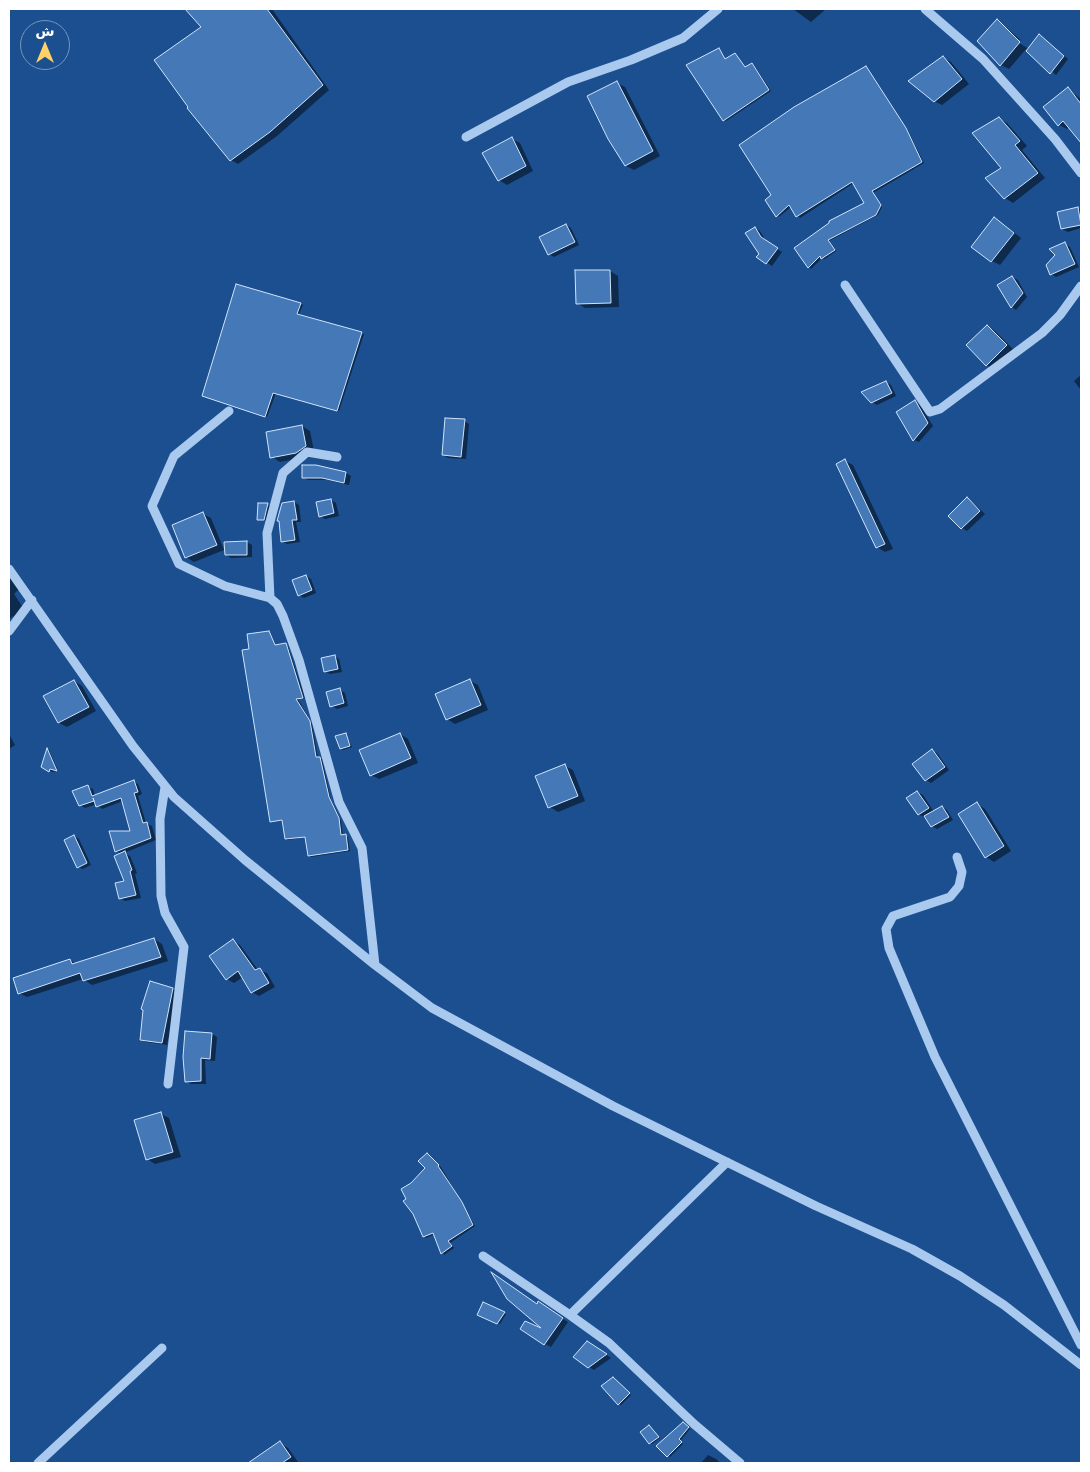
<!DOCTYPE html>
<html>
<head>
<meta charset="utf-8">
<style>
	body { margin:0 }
	#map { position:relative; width:1090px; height:1472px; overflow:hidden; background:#1b4f8f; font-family:"DejaVu Sans",Vazirmatn,sans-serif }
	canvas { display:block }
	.frame { position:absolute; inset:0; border:10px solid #fff; pointer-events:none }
	.north { position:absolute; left:20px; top:20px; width:50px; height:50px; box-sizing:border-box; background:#1b4f8f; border:1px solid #7695bc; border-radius:50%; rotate:0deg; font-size:14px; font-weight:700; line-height:20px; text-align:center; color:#fff }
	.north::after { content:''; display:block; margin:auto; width:18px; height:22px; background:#ffd166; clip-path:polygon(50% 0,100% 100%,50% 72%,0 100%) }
</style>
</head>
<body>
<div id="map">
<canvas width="1090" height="1472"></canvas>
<div class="frame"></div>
<div class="north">ش</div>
</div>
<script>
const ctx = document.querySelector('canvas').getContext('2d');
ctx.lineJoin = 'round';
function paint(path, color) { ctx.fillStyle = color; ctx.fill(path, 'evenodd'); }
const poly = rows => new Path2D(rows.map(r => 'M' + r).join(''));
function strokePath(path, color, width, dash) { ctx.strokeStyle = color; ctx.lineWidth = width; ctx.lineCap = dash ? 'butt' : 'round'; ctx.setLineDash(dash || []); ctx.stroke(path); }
const shadow = poly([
	[191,9,272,9,329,90,277,136,238,164,231,160,156,60,203,27,189,11],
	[793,9,826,9,811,22],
	[998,21,1022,41,1016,38,1014,40,1029,49,1044,39,1068,59,1056,75,1026,49,1009,69,1001,65,979,41],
	[719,49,726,60,736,54,746,68,752,64,754,65,771,91,726,121,724,120],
	[943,57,951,62,969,84,942,105,934,101],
	[866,67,908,131,924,163,873,193,882,207,878,215,829,241,836,251,825,259,822,258,811,269,795,249,866,203,854,183,800,218,791,207,779,217,772,195],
	[617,83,625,87,660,156,634,170,626,166,609,138],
	[1068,89,1081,99,1081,141,1070,127,1067,129,1059,125],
	[999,118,1007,123,1027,146,1022,150,1045,178,1013,203,1005,198],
	[512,139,520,143,533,171,507,185,499,180],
	[1078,208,1081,210,1081,228,1068,232,1062,229],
	[1002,223,1021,238,1000,265,992,261],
	[566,225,571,228,579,245,554,257,549,254],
	[755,228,760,231,766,241,782,252,772,266,758,257,760,254],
	[1065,244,1070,247,1079,267,1056,277,1051,274],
	[610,271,618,276,619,307,585,308,577,303,577,272],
	[1012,277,1018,280,1027,297,1016,310,1012,307],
	[237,286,301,304,303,305,298,316,364,334,339,411,276,393,267,417,205,396],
	[987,326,995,331,1014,350,994,369,986,365],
	[1081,375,1081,390,1074,381],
	[886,382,891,385,896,396,877,405,872,402],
	[915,403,920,405,933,426,919,442,914,440,898,412],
	[464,421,469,424,466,459,448,458,443,455],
	[302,426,310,431,314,451,305,457,280,462,272,457],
	[845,461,853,465,893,549,885,552,877,547],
	[316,466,346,473,351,476,349,485,328,480,308,480,303,477],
	[968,498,985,514,967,531,962,528],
	[331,500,336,503,339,516,325,519,320,516],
	[294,502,299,505,301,522,296,522,300,542,287,544,282,541],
	[259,504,270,506,266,520,258,519],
	[203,514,211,518,224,550,194,562,186,557],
	[247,542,252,545,252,557,231,558,226,555],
	[9,575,19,589,14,594,24,609,9,619],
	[306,576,311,579,316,593,304,598,299,595],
	[268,632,276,646,288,646,305,698,298,699,312,724,318,758,322,759,331,800,341,820,343,836,348,837,350,851,311,857,309,855,306,837,288,840,286,839,284,821,272,821,251,650],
	[334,656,339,659,342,672,330,674,325,671],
	[74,681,82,686,96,711,67,727,59,723],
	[470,681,478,685,488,710,455,724,447,719],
	[340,690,345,693,348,706,337,709,332,706],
	[9,734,15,745,9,749],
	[346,734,352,747,343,750,341,749],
	[400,734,408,739,418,763,379,779,371,775],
	[48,750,49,750,58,771,52,772,42,766],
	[932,751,937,753,949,770,931,783,926,780],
	[565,766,573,770,585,801,558,812,550,807,537,777],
	[134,782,138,784,142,794,138,796,146,823,152,826,156,840,124,853,130,856,137,873,135,874,141,898,125,901,120,898,125,882,122,854,116,851,132,833,123,801,102,809,97,804,85,808,80,805,88,787,93,789,95,796],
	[917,792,923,795,934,812,942,807,947,810,953,820,937,829,932,826,926,816,924,817,918,814],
	[977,804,985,809,1011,851,994,862,986,857],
	[74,836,79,839,91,865,83,869,78,867],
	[154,939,162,944,168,961,92,985,83,979,27,997,19,993,70,960,76,964],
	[233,941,240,945,258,970,267,973,275,987,259,996,252,992,243,977,234,983,227,979],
	[172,989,178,992,167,1045,146,1042,141,1040],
	[212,1034,217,1037,215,1061,205,1060,206,1084,191,1084,186,1081],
	[161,1114,169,1118,181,1157,155,1164,147,1159],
	[427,1154,441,1167,475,1226,450,1243,454,1248,444,1255,435,1234,426,1238,424,1236,412,1184,427,1168],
	[484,1304,506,1314,500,1324,479,1315],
	[545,1307,568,1322,551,1347,545,1344],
	[592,1345,611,1358,594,1370,589,1367],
	[615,1379,631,1395,621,1405,619,1404],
	[685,1425,690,1429,680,1441,683,1444,670,1457,658,1446],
	[649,1426,660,1438,652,1444,650,1443],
	[280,1443,288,1448,298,1462,250,1463],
	[708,1455,716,1459,720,1463,701,1463]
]);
const building = poly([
	[185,9,267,9,323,85,270,132,230,161,187,108,188,107,154,60,201,27,185,9],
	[997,19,1020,42,1000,66,977,41,997,19],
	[1039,34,1064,56,1050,74,1026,51,1039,34],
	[719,48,725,59,735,53,745,67,752,63,769,90,723,121,686,65,719,48],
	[943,56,962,79,934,102,908,81,943,56],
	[866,66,906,128,922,162,872,191,881,205,876,215,828,240,835,250,821,259,820,256,808,268,794,248,829,223,829,221,864,203,852,182,796,217,789,205,776,217,765,200,771,195,739,145,794,107,866,66],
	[617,81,653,151,625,166,608,139,587,96,617,81],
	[1068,87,1081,104,1081,143,1063,121,1058,126,1043,107,1068,87],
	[999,117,1020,141,1015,145,1038,173,1004,199,985,178,1001,168,972,133,999,117],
	[512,137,526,166,498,181,482,153,512,137],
	[1078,207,1081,225,1061,229,1057,212,1078,207],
	[994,217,1014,233,991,262,971,247,994,217],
	[566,224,575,242,548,255,539,237,566,224],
	[755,227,761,237,778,248,766,264,756,257,759,254,745,233,755,227],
	[1065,242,1075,264,1050,275,1046,265,1055,255,1049,249,1065,242],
	[575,270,610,270,611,303,576,304,575,270],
	[1012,276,1023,293,1011,308,997,285,1012,276],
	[236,284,301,303,297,314,362,332,337,411,273,393,265,417,202,396,236,284],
	[987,325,1007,345,986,366,966,345,987,325],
	[886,381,892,393,871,403,861,392,886,381],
	[915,400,928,423,913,441,896,412,915,400],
	[445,418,465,419,461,457,442,455,445,418],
	[302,425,306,446,296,453,270,458,266,432,302,425],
	[845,459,885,544,876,548,836,464,845,459],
	[302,465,316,465,346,472,344,483,322,478,302,478,302,465],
	[967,497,980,511,961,529,948,516,967,497],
	[331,499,334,513,319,517,316,502,331,499],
	[294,501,297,520,292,520,295,540,281,542,279,521,277,521,282,503,294,501],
	[258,503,268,503,264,520,257,520,258,503],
	[203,512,217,545,185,558,172,525,203,512],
	[247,541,247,555,225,555,224,542,247,541],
	[306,575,312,590,298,596,292,580,306,575],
	[269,631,275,645,286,643,303,698,296,699,310,721,316,757,320,757,329,797,339,818,341,835,346,834,348,850,308,856,305,837,285,839,282,820,270,822,242,650,249,649,247,634,269,631],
	[335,655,338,669,324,672,321,658,335,655],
	[470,679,481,705,446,720,435,694,470,679],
	[74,680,89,707,58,723,43,696,74,680],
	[340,688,344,703,330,707,326,692,340,688],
	[346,733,350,746,340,749,335,736,346,733],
	[400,733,411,758,370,776,359,750,400,733],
	[47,748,57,771,50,769,49,772,41,767,47,748],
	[932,749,945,767,925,781,912,764,932,749],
	[565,764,578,796,548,808,535,776,565,764],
	[134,780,138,792,134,793,143,823,147,822,151,838,115,852,109,831,130,831,121,798,96,807,93,798,94,801,79,806,72,791,88,785,92,796,134,780],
	[917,791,929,808,918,815,906,798,917,791],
	[977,802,1004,846,985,858,958,814,977,802],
	[942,806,949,817,931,827,924,816,942,806],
	[74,835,87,863,77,868,64,840,74,835],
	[125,851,132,870,130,871,136,895,119,899,115,883,124,881,114,856,125,851],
	[154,938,161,957,83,981,80,973,18,994,13,978,70,959,72,964,154,938],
	[233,939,255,970,260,968,269,983,251,993,238,971,226,980,209,956,233,939],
	[150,981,173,988,162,1043,140,1040,143,1010,141,1009,150,981],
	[185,1031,212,1033,210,1059,201,1058,201,1081,185,1082,183,1057,185,1031],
	[161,1112,173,1152,146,1160,134,1120,161,1112],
	[427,1153,439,1165,438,1166,462,1202,473,1225,448,1241,452,1246,441,1254,433,1233,423,1237,413,1214,403,1201,406,1199,401,1189,411,1183,425,1168,418,1161,427,1153],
	[491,1272,537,1304,538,1301,563,1318,544,1345,520,1329,525,1321,541,1328,507,1299,491,1272],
	[483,1302,505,1312,497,1324,477,1315,483,1302],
	[587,1341,607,1354,588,1368,573,1357,587,1341],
	[613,1377,630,1393,618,1405,601,1386,613,1377],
	[683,1422,689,1427,679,1439,682,1442,667,1457,656,1446,683,1422],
	[649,1425,659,1437,649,1444,640,1432,649,1425],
	[280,1441,291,1457,282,1463,248,1463,280,1441]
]);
const minor = poly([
	[925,9,983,59,1055,139,1081,173],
	[466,137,568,82,631,60,683,38,718,9],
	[845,285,930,412,940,409,1042,333,1060,315,1081,286],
	[229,411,174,456,152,506,179,564,225,586,270,598,277,604,283,616,299,660,339,802,362,848,375,965],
	[9,569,133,746,174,797,245,860,375,965,432,1008,613,1106,816,1206,912,1249,960,1276,1004,1305,1081,1365],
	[270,598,267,533,283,473,307,452,337,457],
	[9,631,32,600],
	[165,787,160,819,161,896,165,913,184,947,168,1084],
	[957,857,962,872,959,886,950,897,893,916,886,929,889,948,935,1057,1081,1345],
	[483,1256,570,1315,727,1162],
	[570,1315,609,1343,694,1424,740,1463],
	[38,1463,162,1348]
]);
paint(shadow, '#0007');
paint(building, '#4478b7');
strokePath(building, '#cfe3fa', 1);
strokePath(minor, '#a9c9ee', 9);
</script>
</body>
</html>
